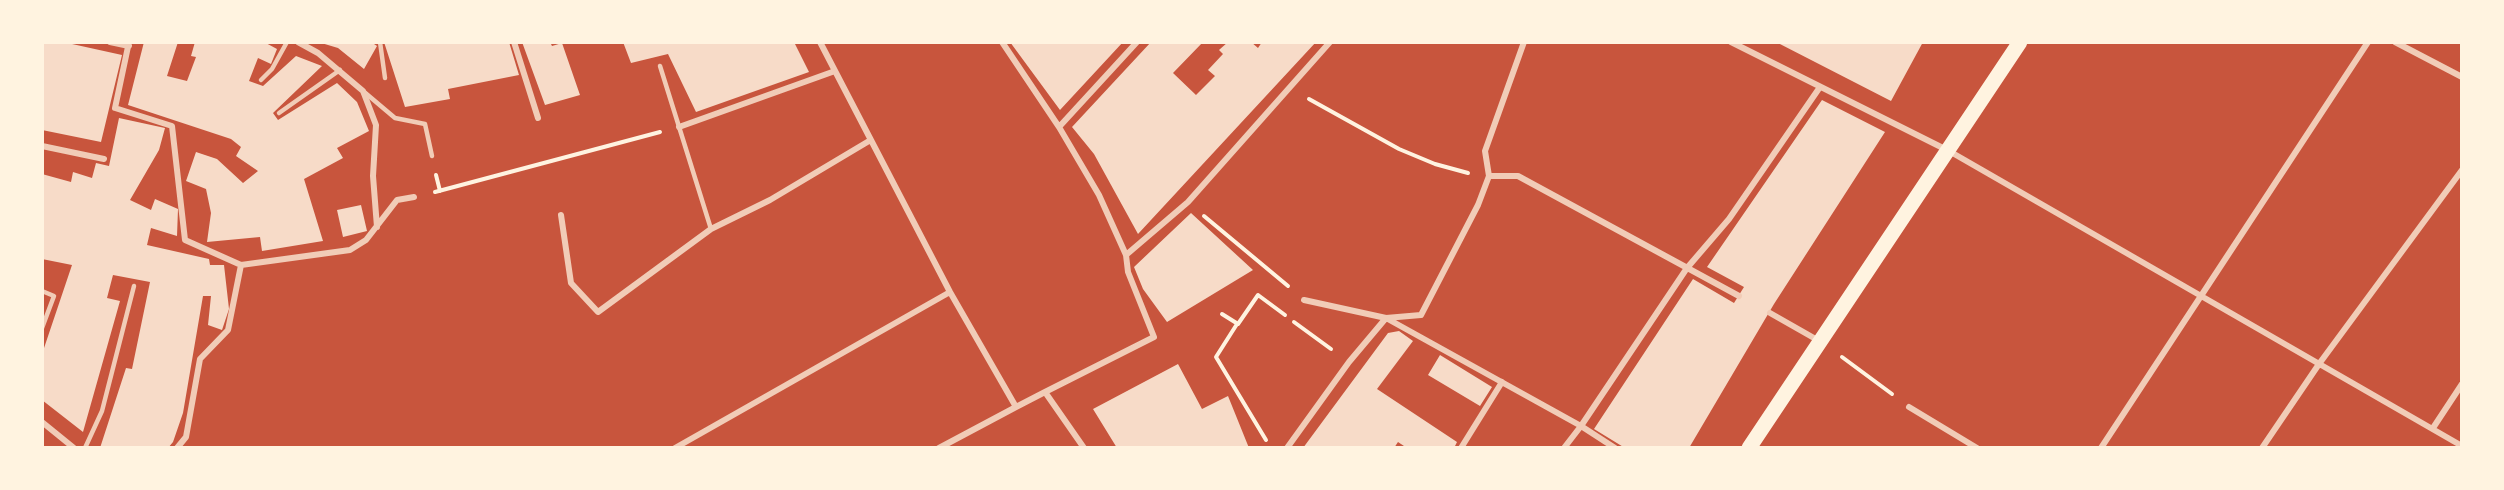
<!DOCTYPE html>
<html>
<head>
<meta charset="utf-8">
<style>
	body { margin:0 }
	#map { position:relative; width:2504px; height:490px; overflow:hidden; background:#c8553d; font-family:"Nunito Sans",sans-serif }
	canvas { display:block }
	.frame { position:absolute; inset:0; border:44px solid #fff3e0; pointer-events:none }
</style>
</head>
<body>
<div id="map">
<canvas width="2504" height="490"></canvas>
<div class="frame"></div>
</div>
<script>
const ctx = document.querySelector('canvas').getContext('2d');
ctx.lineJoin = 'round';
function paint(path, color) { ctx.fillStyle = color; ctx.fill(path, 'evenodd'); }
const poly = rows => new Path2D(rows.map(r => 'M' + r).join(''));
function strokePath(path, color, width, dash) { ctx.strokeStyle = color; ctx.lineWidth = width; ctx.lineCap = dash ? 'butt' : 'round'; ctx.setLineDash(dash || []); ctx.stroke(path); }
const building = poly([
	[42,42,63,42,122,55,101,142,42,130],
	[144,42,178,42,167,76,187,81,196,57,191,56,195,42,264,42,277,49,271,64,258,58,249,81,263,86,296,56,322,66,273,113,278,120,337,83,357,102,369,131,337,148,343,158,304,179,323,241,262,251,260,237,207,242,211,213,206,189,186,181,196,152,217,159,243,183,258,171,236,156,241,147,231,139,128,105],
	[318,42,371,42,377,46,364,69,338,48],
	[384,42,509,42,519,75,448,89,450,99,405,107],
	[522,42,550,42,552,46,562,43,580,95,545,105],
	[623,42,794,42,809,72,696,112,668,54,631,63],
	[1010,42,1123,42,1060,110],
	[1151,42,1203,42,1173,73,1196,95,1215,76,1208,70,1223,54,1219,50,1228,42,1251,42,1258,48,1262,42,1316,42,1138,234,1094,154,1072,127],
	[1776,42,1923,42,1891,101],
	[1822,100,1885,132,1774,304,1689,448,1625,448,1594,429,1693,279,1734,303,1744,287,1707,267],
	[119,118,165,128,159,150,130,200,151,210,155,199,178,209,177,236,151,228,147,245,209,259,210,265,224,265,229,309,222,330,208,325,211,296,203,296,183,413,173,442,168,448,100,448,126,368,132,369,150,282,113,275,107,298,120,301,83,432,42,400,42,354,72,265,42,259,42,174,71,182,73,172,92,178,96,163,109,166],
	[361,205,367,231,343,237,337,210],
	[1191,213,1253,270,1167,322,1143,289,1134,267],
	[1399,331,1413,341,1377,389,1457,442,1454,448,1407,448,1398,442,1394,448,1303,448,1388,333],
	[1440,355,1492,387,1480,406,1428,375],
	[1178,364,1202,409,1228,396,1249,448,1117,448,1093,409]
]);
const path = poly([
	[1309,99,1399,149,1435,164,1468,173],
	[436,175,440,191],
	[435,192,660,132],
	[1204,216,1288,286],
	[1222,314,1238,324,1258,295,1285,315],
	[1294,322,1331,349],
	[1237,324,1216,357,1266,440],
	[1842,357,1892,394]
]);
const service = poly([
	[380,42,385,78],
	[660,66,711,229],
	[261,80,272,69,287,42],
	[363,91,395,118,425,124,432,156],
	[279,113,340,70],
	[42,291,54,296,42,328],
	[85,448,102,411,134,286]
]);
const minor = poly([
	[110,42,129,46],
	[129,42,115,108,172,126,185,240,241,265],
	[298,42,318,53,363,91,376,125,373,176,377,227],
	[514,42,538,118],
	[820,42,950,292,1016,407,1045,392,1084,448],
	[1002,42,1059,127,1099,195,1126,255,1128,272,1154,337,1045,392],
	[1731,42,1949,151,2462,446],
	[2395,42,2462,77],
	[679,127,835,71],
	[1059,127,1137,42],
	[42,146,104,159],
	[1489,176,1518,176,1739,296],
	[561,215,571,283,598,312,711,229,770,200,869,141],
	[1126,255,1188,202,1330,42],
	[1304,300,1386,318,1581,426,1615,448],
	[1770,313,1821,342],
	[1909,407,1977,448],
	[42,422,74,448],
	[2433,428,2462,384],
	[177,448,186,437,200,359,228,330,241,265,350,250,366,240,397,200,414,197],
	[675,448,950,292],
	[939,448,1016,407],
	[1287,448,1349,362,1386,318,1421,315,1478,205,1489,176,1485,151,1524,42],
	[1461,448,1502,382],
	[1564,448,1581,426,1687,268,1729,219,1820,87],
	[2101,448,2368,42],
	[2262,448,2319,364,2462,170]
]);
const primary = poly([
	[1749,448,2020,42]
]);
paint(building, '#f7dbc8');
strokePath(path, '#fff3e0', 4);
strokePath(service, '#f1ccb7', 4.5);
strokePath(minor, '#f1ccb7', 6);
strokePath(primary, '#fff3e0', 15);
</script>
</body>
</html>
